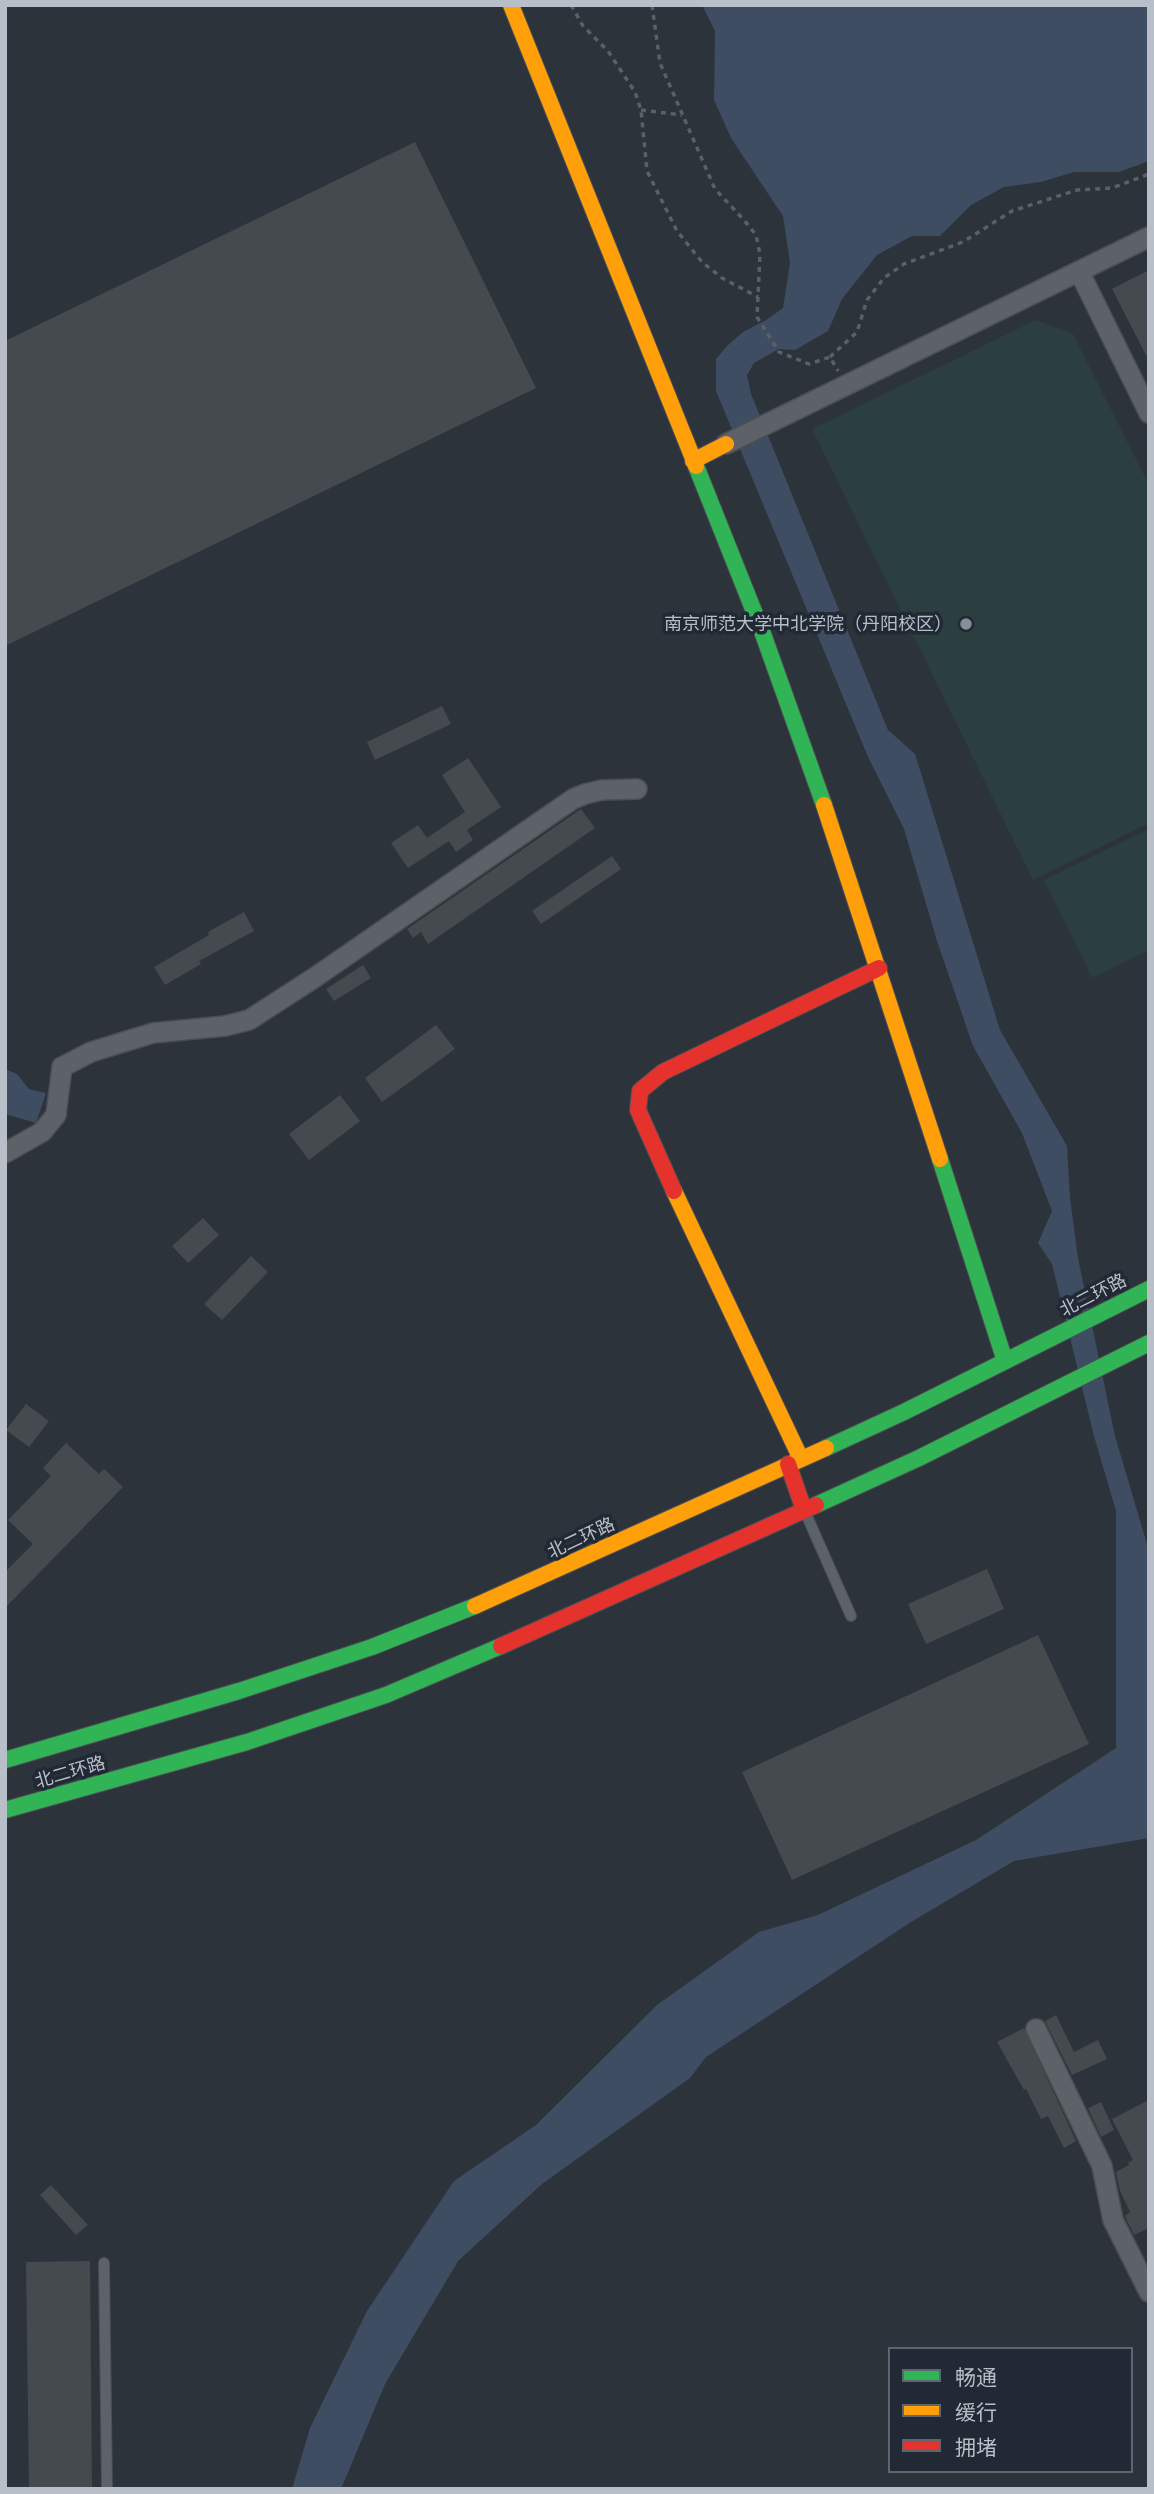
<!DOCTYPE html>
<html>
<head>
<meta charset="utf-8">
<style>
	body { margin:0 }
	#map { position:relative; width:1154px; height:2494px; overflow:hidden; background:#2d333a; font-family:Ubuntu,"Noto Sans SC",sans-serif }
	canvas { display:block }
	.frame { position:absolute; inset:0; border:7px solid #b8bfc9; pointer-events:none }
	.legend { position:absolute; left:888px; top:2347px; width:245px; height:126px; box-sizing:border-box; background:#212934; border:2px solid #5d6570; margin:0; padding:9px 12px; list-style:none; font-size:21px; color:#b8bfc9 }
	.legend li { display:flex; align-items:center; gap:14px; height:35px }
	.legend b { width:35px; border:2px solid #5d6570 }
</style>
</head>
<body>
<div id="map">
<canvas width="1154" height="2494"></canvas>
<div class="frame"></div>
<ul class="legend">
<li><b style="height:9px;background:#30b455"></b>畅通</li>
<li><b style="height:9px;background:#ff9f0a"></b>缓行</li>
<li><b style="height:9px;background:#e5322d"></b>拥堵</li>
</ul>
</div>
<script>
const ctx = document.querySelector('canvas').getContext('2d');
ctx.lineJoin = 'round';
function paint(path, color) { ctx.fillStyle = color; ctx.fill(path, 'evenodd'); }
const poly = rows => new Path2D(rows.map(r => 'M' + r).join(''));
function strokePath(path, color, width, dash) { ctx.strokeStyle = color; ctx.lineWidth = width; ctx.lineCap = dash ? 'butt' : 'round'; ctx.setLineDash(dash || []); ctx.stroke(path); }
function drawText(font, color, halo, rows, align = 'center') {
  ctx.font = font + ' Ubuntu,"Noto Sans SC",sans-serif'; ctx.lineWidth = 7; ctx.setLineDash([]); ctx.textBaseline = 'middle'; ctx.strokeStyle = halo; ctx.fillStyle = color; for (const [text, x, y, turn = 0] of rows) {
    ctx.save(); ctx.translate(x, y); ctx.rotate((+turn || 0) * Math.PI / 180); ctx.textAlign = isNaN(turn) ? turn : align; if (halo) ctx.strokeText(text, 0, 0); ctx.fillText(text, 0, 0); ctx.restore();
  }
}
const green = poly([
	[1036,320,1073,334,1149,485,1149,823,1033,880,812,429],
	[1149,829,1149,950,1092,978,1044,880]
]);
const water = poly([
	[702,5,1149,5,1149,161,1119,172,1074,172,1041,182,1004,187,971,205,940,236,912,236,877,255,842,299,828,331,795,350,779,349,754,363,747,375,751,394,888,730,915,754,1000,1030,1067,1146,1070,1198,1078,1258,1115,1436,1149,1551,1149,1838,1014,1861,911,1922,706,2057,690,2078,542,2184,458,2261,385,2384,341,2489,292,2489,310,2428,367,2311,454,2181,536,2125,657,2005,759,1932,818,1915,976,1840,1116,1748,1116,1511,1094,1436,1052,1264,1038,1243,1052,1211,1022,1133,973,1046,937,941,904,829,868,757,716,391,716,359,727,346,743,332,766,320,783,308,790,263,783,216,731,138,714,100,715,31],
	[5,1069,17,1074,29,1089,46,1093,36,1123,5,1114]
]);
const building = poly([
	[415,142,536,388,5,646,5,341],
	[1149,270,1149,361,1112,289],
	[442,706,451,724,375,760,367,742],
	[468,758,501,807,467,830,473,840,456,852,449,841,408,868,391,843,418,825,427,838,465,812,442,775],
	[581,809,595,828,428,944,421,932,413,938,407,929],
	[612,856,621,869,541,924,532,911],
	[244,912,254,931,199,961,201,964,165,985,154,967,209,935,208,932],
	[363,965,371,978,334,1001,326,989],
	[436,1025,455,1049,382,1102,365,1078],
	[340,1095,360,1121,309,1160,289,1134],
	[203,1218,219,1235,188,1263,172,1246],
	[251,1256,268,1272,222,1320,204,1304],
	[26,1404,49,1421,29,1447,6,1430],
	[66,1443,99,1474,104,1469,123,1487,5,1608,5,1572,33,1544,8,1520,51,1476,43,1468],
	[987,1569,1004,1609,926,1644,908,1604],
	[1038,1635,1089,1744,792,1880,742,1772],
	[1056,2015,1074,2052,1098,2040,1107,2059,1072,2075,1045,2021],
	[1024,2028,1076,2141,1064,2148,1048,2116,1041,2119,1026,2089,1024,2090,997,2042],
	[1149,2100,1149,2228,1134,2235,1125,2216,1130,2212,1120,2191,1116,2172,1129,2165,1128,2163,1133,2160,1112,2119],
	[1101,2102,1114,2130,1101,2137,1088,2108],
	[51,2185,88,2225,76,2235,40,2195],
	[90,2261,92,2489,29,2489,26,2262]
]);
const path = poly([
	[571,5,583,26,608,51,635,92,641,110,647,171,677,231,702,262,722,278,758,297],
	[652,5,660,63,715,189,744,220,756,235,760,254,757,317,779,352,809,364,830,357,838,371],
	[641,110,682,115],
	[830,357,857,332,867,300,884,278,904,264,963,242,1012,211,1077,190,1112,188,1149,174]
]);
const lane = poly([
	[806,1514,851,1616],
	[104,2263,107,2489]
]);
const street = poly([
	[1079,271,1149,413],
	[726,444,1149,237],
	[5,1153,42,1132,56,1115,62,1067,91,1052,153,1033,225,1026,249,1020,314,978,573,799,585,794,602,790,637,789],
	[1036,2029,1102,2166,1113,2220,1149,2292]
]);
const fast = poly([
	[696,466,763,634,824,805],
	[940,1159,1005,1361],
	[826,1448,904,1412,1149,1289],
	[816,1505,919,1458,1149,1343],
	[5,1760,239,1691,372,1647,475,1606],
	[5,1810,247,1742,386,1695,501,1646]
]);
const slow = poly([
	[511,5,696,466],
	[693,461,726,444],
	[824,805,940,1159],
	[674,1191,801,1459],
	[475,1606,826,1448]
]);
const jam = poly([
	[674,1191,638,1110,640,1091,663,1072,879,968],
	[788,1464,804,1510],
	[501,1646,816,1505]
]);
const markers = [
	[966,624,7,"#878e97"]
];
const poiNames = [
	["南京师范大学中北学院（丹阳校区）",952,624]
];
const streetNames = [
	["北二环路",1093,1295,-27],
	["北二环路",581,1538,-25],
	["北二环路",70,1772,-16]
];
paint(green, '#2b3e40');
paint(water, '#3e4d62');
paint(building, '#454a4f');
strokePath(lane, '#4b4f54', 12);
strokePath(street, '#4b4f54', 22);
strokePath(fast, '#4b4f54', 18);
strokePath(slow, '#4b4f54', 18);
strokePath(jam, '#4b4f54', 18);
strokePath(path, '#5b6065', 3.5, [5, 5]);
strokePath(lane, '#5d6168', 10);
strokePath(street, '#5d6168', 19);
strokePath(fast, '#30b455', 16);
strokePath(slow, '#ff9f0a', 16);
strokePath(jam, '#e5322d', 16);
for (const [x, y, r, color] of markers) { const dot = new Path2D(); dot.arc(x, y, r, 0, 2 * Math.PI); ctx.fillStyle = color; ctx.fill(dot); strokePath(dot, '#212934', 2.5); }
drawText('18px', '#b8bfc9', '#212934', poiNames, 'right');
drawText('18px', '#b8bfc9', '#212934', streetNames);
</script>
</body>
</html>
